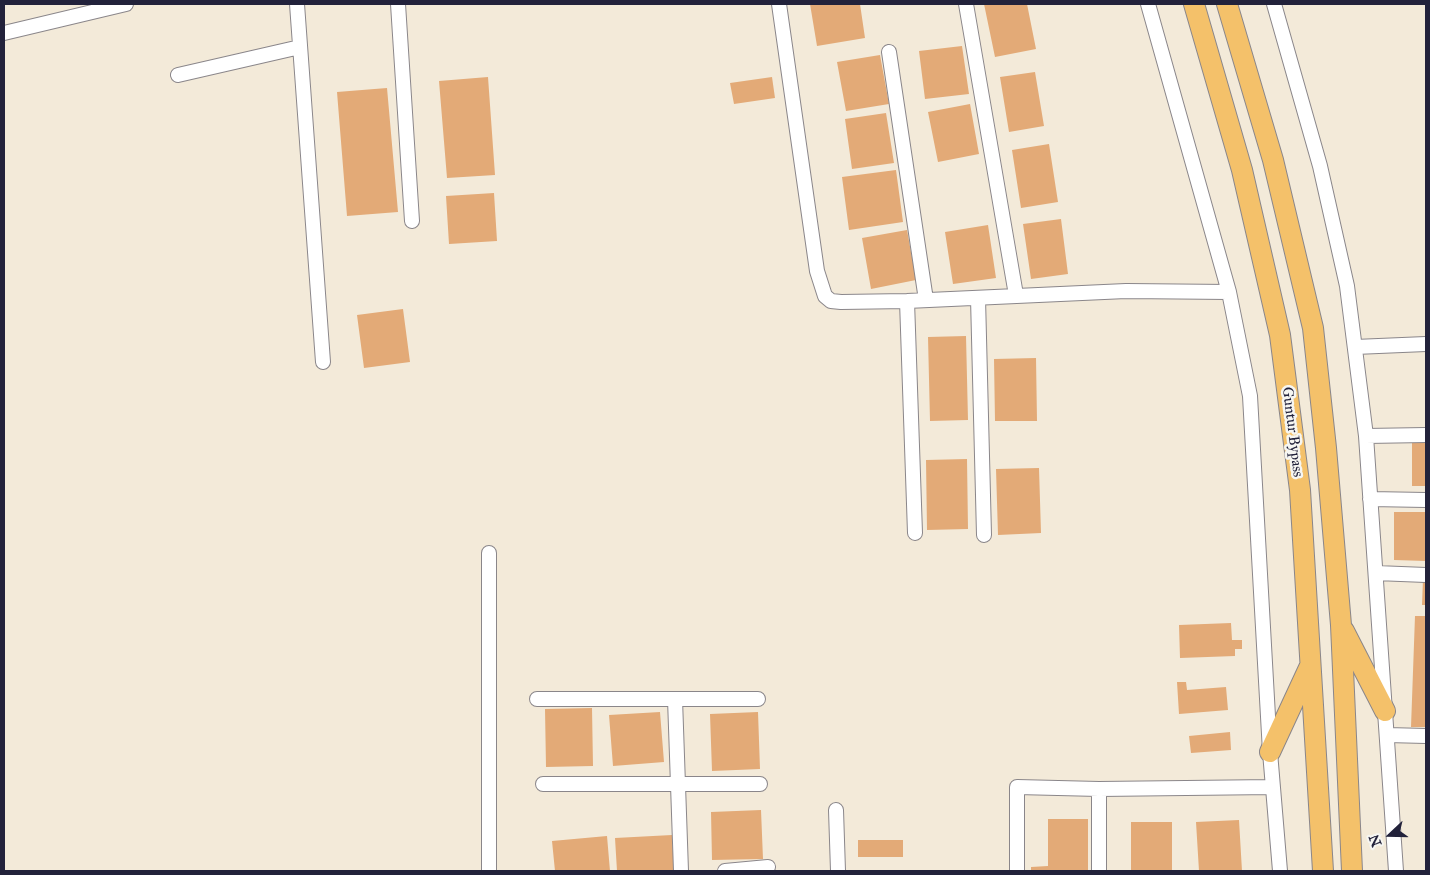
<!DOCTYPE html>
<html>
<head>
<meta charset="utf-8">
<style>
	body { margin:0 }
	#map { position:relative; width:1430px; height:875px; overflow:hidden; background:#f3ead9; font-family:"IM FELL Great Primer",serif }
	canvas { display:block }
	.frame { position:absolute; inset:0; border:5px solid #22223b; pointer-events:none }
	.north { position:absolute; left:1365px; top:810px; width:50px; height:50px; -webkit-text-stroke:4px #f6f6f2; paint-order:stroke; rotate:249deg; font-size:14px; font-weight:700; line-height:20px; text-align:center; color:#22223b }
	.north::after { content:''; display:block; margin:auto; width:18px; height:22px; background:#22223b; clip-path:polygon(50% 0,100% 100%,50% 72%,0 100%) }
</style>
</head>
<body>
<div id="map">
<canvas width="1430" height="875"></canvas>
<div class="frame"></div>
<div class="north">N</div>
</div>
<script>
const ctx = document.querySelector('canvas').getContext('2d');
ctx.lineJoin = 'round';
function paint(path, color) { ctx.fillStyle = color; ctx.fill(path, 'evenodd'); }
const poly = rows => new Path2D(rows.map(r => 'M' + r).join(''));
function strokePath(path, color, width, dash) { ctx.strokeStyle = color; ctx.lineWidth = width; ctx.lineCap = dash ? 'butt' : 'round'; ctx.setLineDash(dash || []); ctx.stroke(path); }
function drawText(font, color, halo, rows, align = 'center') {
  ctx.font = font + ' "IM FELL Great Primer",serif'; ctx.lineWidth = 5; ctx.setLineDash([]); ctx.textBaseline = 'middle'; ctx.strokeStyle = halo; ctx.fillStyle = color; for (const [text, x, y, turn = 0] of rows) {
    ctx.save(); ctx.translate(x, y); ctx.rotate((+turn || 0) * Math.PI / 180); ctx.textAlign = isNaN(turn) ? turn : align; if (halo) ctx.strokeText(text, 0, 0); ctx.fillText(text, 0, 0); ctx.restore();
  }
}
const building = poly([
	[810,4,860,4,865,38,817,46],
	[984,4,1027,4,1036,49,995,57],
	[962,46,969,94,925,99,919,51],
	[880,55,889,104,846,111,837,62],
	[1035,72,1044,126,1009,132,1000,77],
	[488,77,495,175,447,178,439,81],
	[772,77,775,98,734,104,730,83],
	[387,88,398,212,347,216,337,92],
	[970,104,979,154,938,162,928,112],
	[886,113,894,163,852,169,845,119],
	[1049,144,1058,202,1021,208,1012,150],
	[896,170,903,222,849,230,842,177],
	[494,193,497,241,449,244,446,196],
	[1061,219,1068,274,1031,279,1023,224],
	[988,225,996,278,953,284,945,232],
	[907,230,916,280,871,289,862,238],
	[403,309,410,362,364,368,357,315],
	[966,336,968,420,930,421,928,337],
	[1036,358,1037,421,995,421,994,359],
	[1412,441,1426,441,1426,486,1412,486],
	[967,459,968,529,927,530,926,460],
	[1039,468,1041,533,998,535,996,469],
	[1394,512,1426,512,1426,561,1394,560],
	[1423,579,1426,579,1426,605,1422,605],
	[1415,616,1426,616,1426,727,1411,727],
	[1231,623,1232,640,1242,640,1242,649,1235,649,1235,656,1180,658,1179,625],
	[1177,682,1186,682,1187,690,1226,687,1228,710,1179,714],
	[592,708,593,766,546,767,545,709],
	[660,712,664,762,613,766,609,715],
	[758,712,760,769,712,771,710,714],
	[1230,732,1231,750,1191,753,1189,736],
	[761,810,763,859,712,860,711,812],
	[1048,819,1088,819,1088,871,1031,871,1031,867,1048,866],
	[1239,820,1242,871,1199,871,1196,822],
	[1131,822,1172,822,1172,871,1131,871],
	[672,835,674,871,617,871,615,838],
	[607,836,610,871,555,871,552,841],
	[858,840,903,840,903,857,858,857]
]);
const minor = poly([
	[297,4,323,362],
	[398,4,412,221],
	[779,4,817,271,825,296,831,301,841,302,907,301,1126,291,1229,292],
	[966,4,1016,295],
	[1148,4,1229,292,1250,396,1270,752,1280,871],
	[1274,4,1320,166,1347,286,1366,436,1396,871],
	[4,33,126,4],
	[889,52,926,300],
	[178,75,300,47],
	[978,298,984,535],
	[907,301,915,533],
	[1355,347,1426,344],
	[1366,436,1426,435],
	[1370,499,1426,500],
	[489,553,489,871],
	[1376,573,1426,575],
	[537,699,758,699],
	[675,699,681,871],
	[1387,735,1426,736],
	[543,784,760,784],
	[1099,789,1099,871],
	[836,810,838,871],
	[725,871,768,867],
	[1017,871,1017,787,1099,789,1273,787]
]);
const highway = poly([
	[1194,4,1242,170,1280,335,1300,490,1323,871],
	[1227,4,1273,160,1313,328,1326,448,1341,625,1352,871],
	[1344,631,1385,711],
	[1270,752,1309,668]
]);
const streetNames = [
	["Guntur Bypass",1292,432,83]
];
paint(building, '#e3aa77');
strokePath(minor, '#8a868a', 16);
strokePath(highway, '#8a868a', 22);
strokePath(minor, '#fff', 14);
strokePath(highway, '#f4c16a', 20);
drawText('15px', '#22223b', '#f6f6f2', streetNames);
</script>
</body>
</html>
